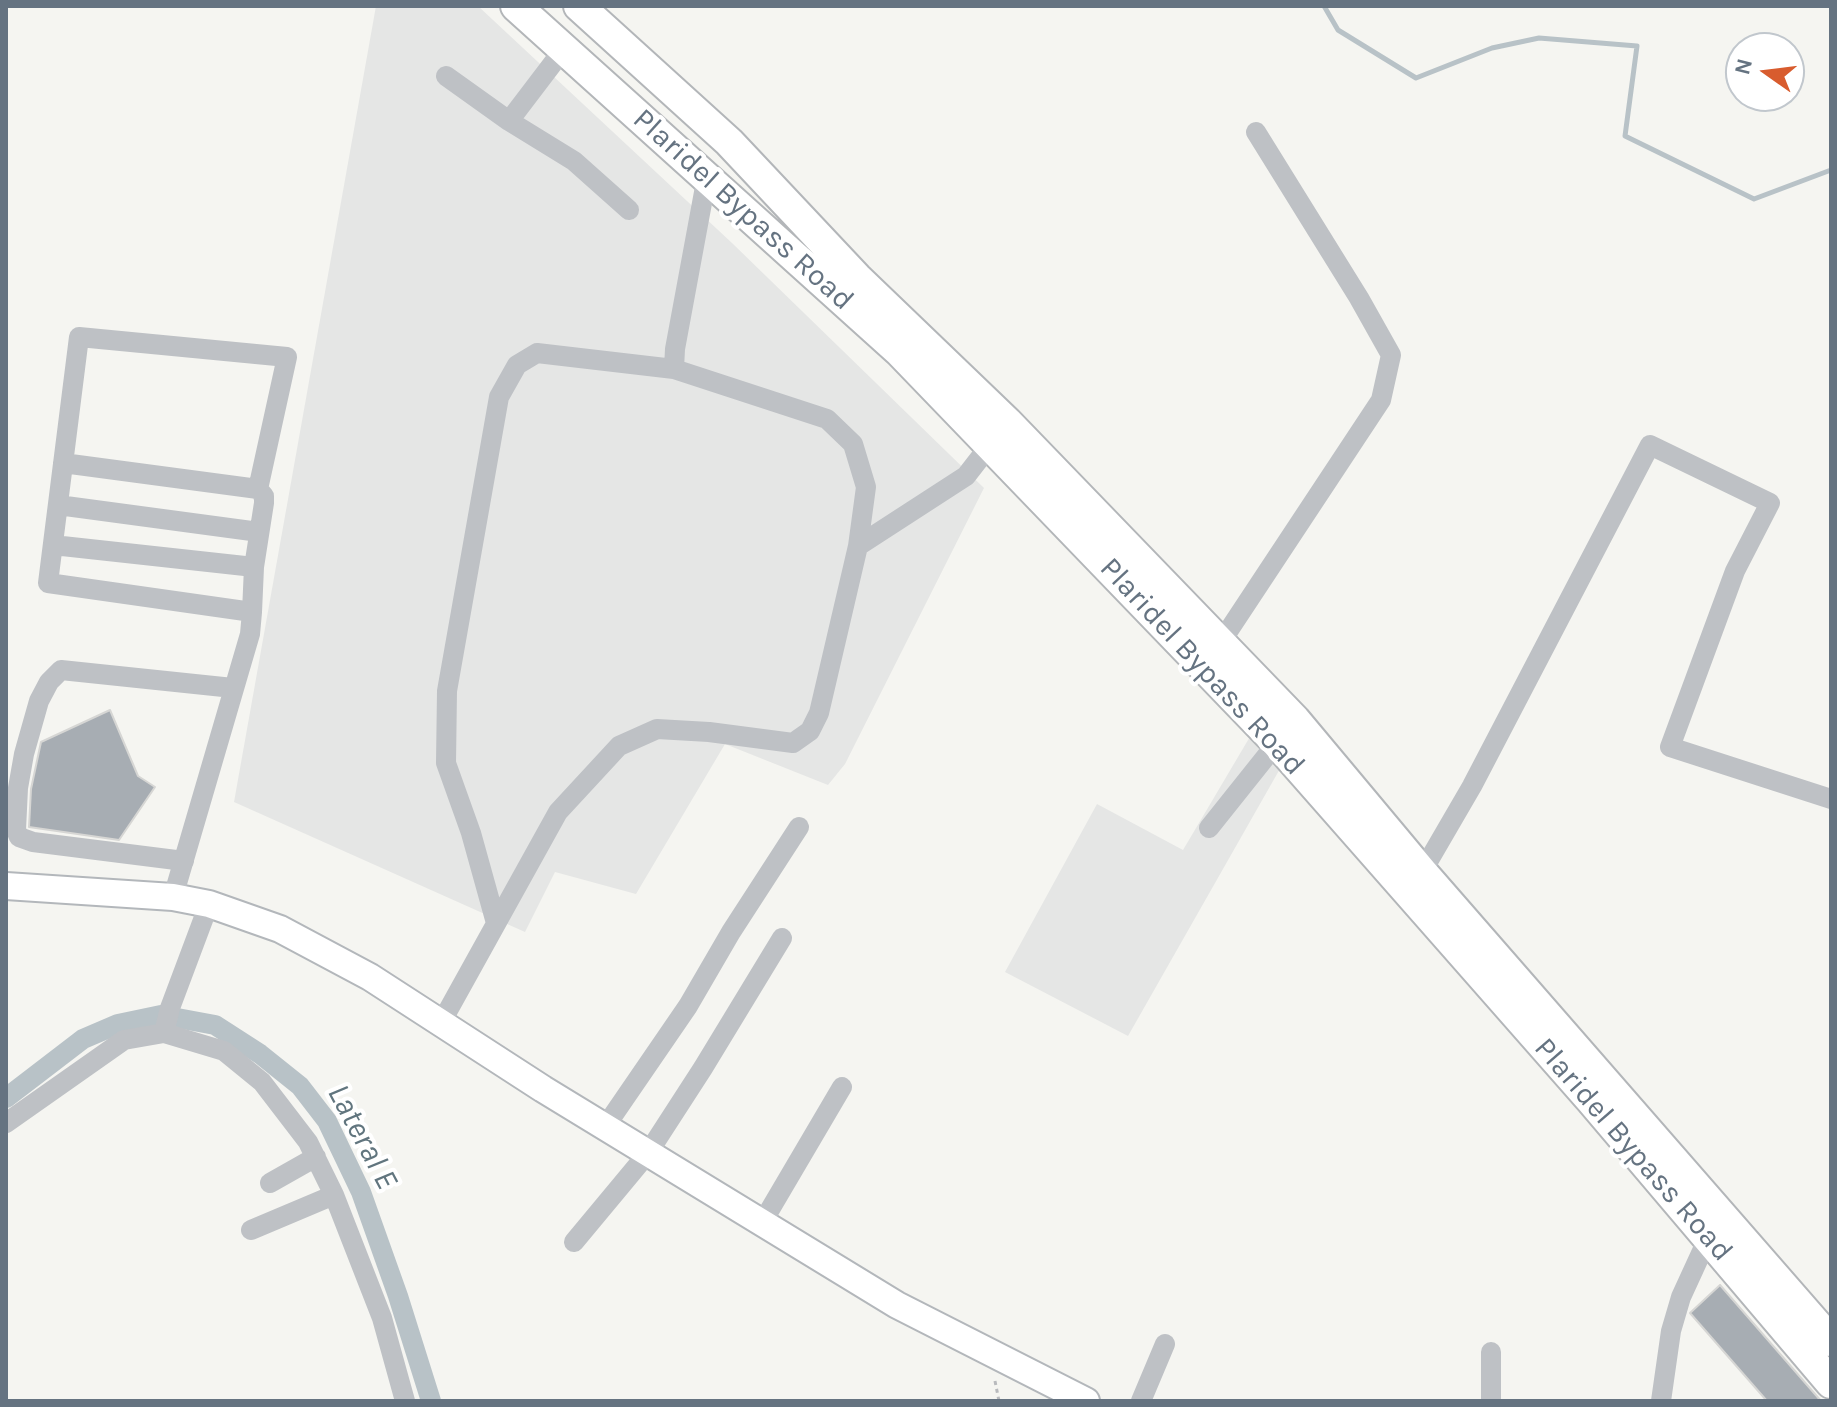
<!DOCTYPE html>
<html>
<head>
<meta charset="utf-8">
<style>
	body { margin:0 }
	#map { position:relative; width:1837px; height:1407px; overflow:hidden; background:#f5f5f1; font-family:Karla,sans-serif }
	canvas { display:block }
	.frame { position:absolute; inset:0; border:8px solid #657381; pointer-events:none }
	.north { position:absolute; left:1725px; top:32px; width:80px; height:80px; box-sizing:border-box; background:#fff; border:2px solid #c1c7cd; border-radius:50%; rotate:284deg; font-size:22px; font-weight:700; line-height:32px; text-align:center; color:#657381 }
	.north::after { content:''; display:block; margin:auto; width:28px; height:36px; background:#d85c2e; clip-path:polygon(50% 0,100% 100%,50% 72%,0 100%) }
</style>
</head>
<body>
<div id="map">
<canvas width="1837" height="1407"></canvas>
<div class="frame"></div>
<div class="north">N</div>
</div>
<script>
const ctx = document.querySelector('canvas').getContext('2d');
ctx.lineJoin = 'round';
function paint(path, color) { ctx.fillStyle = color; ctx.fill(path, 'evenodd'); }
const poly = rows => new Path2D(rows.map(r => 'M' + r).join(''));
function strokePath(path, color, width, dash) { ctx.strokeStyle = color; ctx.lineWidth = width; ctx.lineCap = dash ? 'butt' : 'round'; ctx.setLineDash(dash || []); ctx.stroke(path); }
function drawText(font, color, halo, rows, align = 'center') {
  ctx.font = font + ' Karla,sans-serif'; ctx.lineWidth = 8; ctx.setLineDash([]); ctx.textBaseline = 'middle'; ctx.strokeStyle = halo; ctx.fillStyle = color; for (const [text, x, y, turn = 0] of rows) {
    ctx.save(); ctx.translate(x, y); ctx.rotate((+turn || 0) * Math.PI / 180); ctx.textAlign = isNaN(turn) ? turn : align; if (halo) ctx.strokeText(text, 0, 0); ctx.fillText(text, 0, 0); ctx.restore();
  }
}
const built = poly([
	[376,6,478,6,732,243,984,488,845,764,828,785,725,744,636,894,555,872,525,932,234,802],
	[1251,735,1281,767,1128,1036,1005,972,1097,804,1183,850]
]);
const stream = poly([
	[1324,6,1338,30,1416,78,1492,48,1539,38,1637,46,1625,136,1754,199,1831,170]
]);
const canal = poly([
	[6,1098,83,1039,118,1024,161,1015,215,1025,260,1054,300,1086,327,1121,361,1192,398,1296,431,1401]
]);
const building = poly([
	[110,710,138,776,155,787,119,840,29,827,31,789,41,742,110,710],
	[1720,1285,1821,1401,1767,1401,1690,1313,1720,1285]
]);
const path = poly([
	[995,1381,999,1401]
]);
const minor = poly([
	[446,76,509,121,574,161,629,210],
	[509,121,563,50],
	[63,463,258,489],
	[58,505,259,532],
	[53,545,254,567],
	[858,546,966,476,997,436],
	[1221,642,1381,400,1391,355,1359,298,1256,132],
	[1209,828,1284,734],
	[184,861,33,842,19,837,16,830,18,788,24,754,39,701,49,682,61,670,233,688],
	[1422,872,1472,786,1650,445,1770,503,1735,571,1670,747,1831,799],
	[173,897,250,634,252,612,254,567,264,503,264,496,258,489,287,357,79,337,48,583,252,612],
	[496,923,471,833,446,763,447,691,499,397,517,365,537,353,674,369],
	[441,1023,558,812,619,746,657,729,709,732,793,743,810,731,819,713,858,546,866,487,853,444,827,419,674,369,675,349,707,176],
	[164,1033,170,1008,209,904],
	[6,1123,124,1040,164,1033,224,1051,262,1082,308,1142,334,1195,382,1318,405,1401],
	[605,1127,688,1006,731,932,799,827],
	[270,1183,316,1157],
	[762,1223,842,1087],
	[251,1230,334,1195],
	[574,1242,648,1153,703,1068,782,938],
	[1491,1352,1491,1401],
	[1141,1401,1165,1344],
	[1661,1401,1671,1331,1681,1297,1709,1236]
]);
const major = poly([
	[6,886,173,897,209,904,280,929,370,977,543,1089,897,1305,1086,1401]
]);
const highway = poly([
	[516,6,899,351,1277,743,1591,1100,1831,1383],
	[579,6,729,142,857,278,1007,422,1295,720,1422,872,1831,1341]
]);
const streetNames = [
	["Plaridel Bypass Road",743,210,42],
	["Plaridel Bypass Road",1202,667,47],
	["Plaridel Bypass Road",1633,1150,49]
];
const waterNames = [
	["Lateral E",362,1137,62]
];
paint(built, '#e5e6e5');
strokePath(stream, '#b8c2c7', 5);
strokePath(canal, '#b8c2c7', 20);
paint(building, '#a7adb3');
strokePath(building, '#d6d6d4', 2);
strokePath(major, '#b3b7bb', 30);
strokePath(highway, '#b3b6b9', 34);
strokePath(path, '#b8babd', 3, [4, 4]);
strokePath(minor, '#bec1c5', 20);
strokePath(major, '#fff', 26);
strokePath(highway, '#fff', 30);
drawText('30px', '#657381', '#fff', streetNames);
drawText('italic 32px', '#61757e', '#fff', waterNames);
</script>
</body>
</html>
